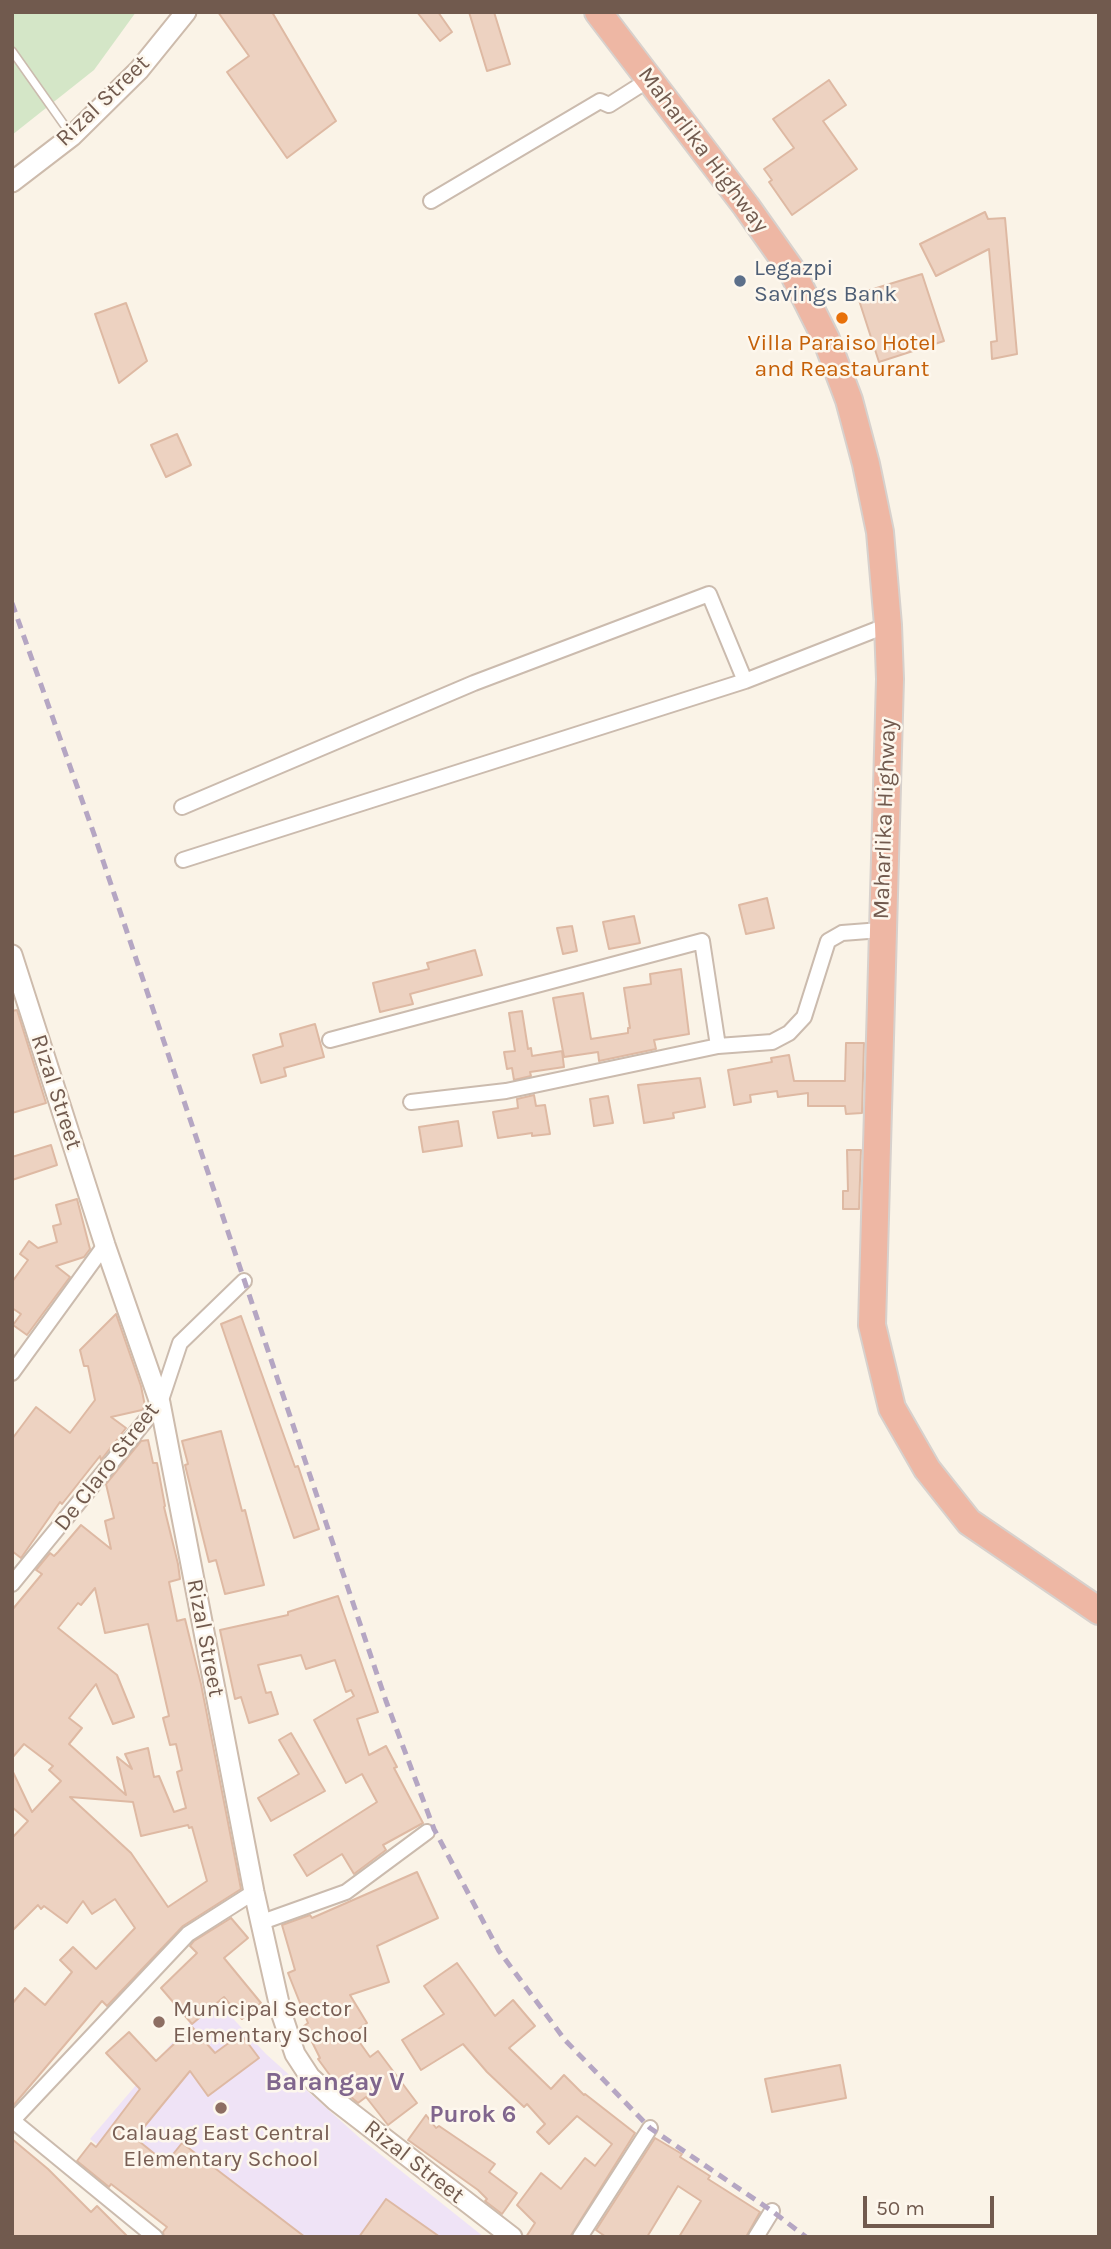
<!DOCTYPE html>
<html>
<head>
<meta charset="utf-8">
<style>
	body { margin:0 }
	#map { position:relative; width:1111px; height:2249px; overflow:hidden; background:#faf3e7; font-family:Karla,sans-serif }
	canvas { display:block }
	.frame { position:absolute; inset:0; border:14px solid #715a4e; pointer-events:none }
	.scale { position:absolute; left:863px; top:2196px; width:131px; height:32px; box-sizing:border-box; border:4px solid #715a4e; border-top:0; padding-left:9px; font-size:21px; line-height:24px; white-space:nowrap; color:#715a4e; -webkit-text-stroke:5px #fdf7ed; paint-order:stroke }
</style>
</head>
<body>
<div id="map">
<canvas width="1111" height="2249"></canvas>
<div class="frame"></div>
<div class="scale">50 m</div>
</div>
<script>
const ctx = document.querySelector('canvas').getContext('2d');
ctx.lineJoin = 'round';
function paint(path, color) { ctx.fillStyle = color; ctx.fill(path, 'evenodd'); }
const poly = rows => new Path2D(rows.map(r => 'M' + r).join(''));
function strokePath(path, color, width, dash) { ctx.strokeStyle = color; ctx.lineWidth = width; ctx.lineCap = dash ? 'butt' : 'round'; ctx.setLineDash(dash || []); ctx.stroke(path); }
function drawText(font, color, halo, rows, align = 'center') {
  ctx.font = font + ' Karla,sans-serif'; ctx.lineWidth = 5; ctx.setLineDash([]); ctx.textBaseline = 'middle'; ctx.strokeStyle = halo; ctx.fillStyle = color; for (const [text, x, y, turn = 0] of rows) {
    ctx.save(); ctx.translate(x, y); ctx.rotate((+turn || 0) * Math.PI / 180); ctx.textAlign = isNaN(turn) ? turn : align; if (halo) ctx.strokeText(text, 0, 0); ctx.fillText(text, 0, 0); ctx.restore();
  }
}
const education = poly([
	[212,1996,266,2054,361,2139,484,2237,222,2237,90,2139]
]);
const green = poly([
	[12,12,136,12,94,70,12,135]
]);
const building = poly([
	[218,12,272,12,336,121,287,158,227,72,249,56,218,12],
	[417,12,438,12,452,32,440,41,417,12],
	[469,12,494,12,510,64,487,71,469,12],
	[829,80,846,105,823,121,857,169,792,215,769,182,772,180,764,169,794,148,773,119,829,80],
	[985,212,988,219,1005,218,1017,354,992,359,991,342,997,341,989,249,936,276,920,244,985,212],
	[922,274,944,341,879,362,857,294,922,274],
	[126,303,147,361,119,383,95,314,126,303],
	[177,434,191,465,166,477,151,445,177,434],
	[767,898,774,928,746,934,739,905,767,898],
	[634,916,640,943,609,949,603,922,634,916],
	[572,926,577,951,563,954,557,928,572,926],
	[475,950,482,975,410,994,413,1004,380,1012,373,983,429,969,427,963,475,950],
	[681,969,689,1034,654,1040,656,1049,599,1061,598,1052,564,1057,553,998,583,993,591,1039,628,1033,628,1028,630,1028,624,988,651,984,650,974,681,969],
	[17,1010,46,1103,12,1113,12,1011,17,1010],
	[522,1011,528,1049,531,1048,532,1056,562,1051,564,1067,530,1072,531,1076,514,1080,512,1068,507,1069,504,1052,515,1051,509,1013,522,1011],
	[315,1024,324,1057,284,1068,286,1076,261,1083,253,1055,283,1046,280,1034,315,1024],
	[846,1043,864,1043,862,1113,846,1114,845,1106,808,1106,808,1093,778,1097,777,1091,750,1095,751,1102,734,1105,728,1070,772,1062,771,1058,789,1055,794,1081,845,1081,846,1043],
	[700,1078,705,1107,673,1113,674,1118,644,1123,638,1085,700,1078],
	[534,1095,536,1106,545,1105,550,1134,532,1136,532,1133,498,1138,493,1112,518,1108,517,1099,534,1095],
	[608,1096,613,1123,594,1126,590,1099,608,1096],
	[458,1121,462,1146,423,1152,419,1127,458,1121],
	[51,1145,57,1165,12,1180,12,1157,51,1145],
	[847,1150,861,1150,859,1209,843,1209,843,1191,848,1191,847,1150],
	[77,1199,90,1249,84,1257,56,1266,70,1277,27,1335,13,1325,21,1314,12,1308,12,1282,28,1260,20,1254,29,1241,38,1248,57,1242,53,1226,61,1224,56,1205,77,1199],
	[116,1314,141,1386,145,1406,142,1410,111,1417,126,1428,101,1460,100,1456,62,1504,60,1502,21,1558,12,1551,12,1439,36,1407,70,1433,95,1400,88,1366,84,1366,80,1350,116,1314],
	[241,1316,295,1467,298,1466,319,1529,294,1538,221,1324,241,1316],
	[221,1431,242,1511,245,1510,264,1585,225,1594,216,1560,209,1562,185,1465,188,1464,182,1441,221,1431],
	[148,1440,153,1463,157,1463,165,1506,164,1507,178,1564,180,1579,169,1582,177,1621,185,1619,201,1684,241,1889,183,1926,107,2006,102,2001,12,2107,12,2004,25,1988,45,2005,72,1972,60,1960,73,1947,96,1969,135,1928,115,1899,92,1914,83,1901,67,1923,44,1906,41,1909,38,1905,12,1931,12,1838,28,1821,12,1807,12,1770,32,1812,61,1781,49,1770,53,1766,24,1744,12,1758,12,1610,42,1574,36,1570,50,1553,54,1556,58,1552,81,1525,111,1549,105,1521,114,1518,106,1484,141,1441,148,1440],
	[95,1588,105,1633,148,1624,169,1716,163,1718,170,1745,176,1744,182,1770,177,1772,186,1808,174,1812,159,1776,154,1777,148,1748,125,1754,132,1769,117,1757,126,1795,69,1744,82,1728,69,1718,96,1684,113,1724,134,1717,117,1675,58,1628,78,1603,81,1605,95,1588],
	[70,1797,133,1802,141,1836,188,1825,189,1828,192,1827,207,1881,168,1907,131,1853,70,1797],
	[338,1596,378,1712,357,1719,369,1755,386,1746,397,1767,394,1768,423,1823,383,1845,386,1850,354,1874,342,1854,307,1876,294,1855,377,1802,362,1774,346,1783,314,1720,354,1696,351,1690,346,1692,335,1660,306,1669,301,1655,258,1665,266,1693,271,1692,278,1714,249,1723,241,1697,235,1699,220,1630,288,1615,288,1612,338,1596],
	[291,1733,325,1791,271,1821,258,1798,299,1774,279,1740,291,1733],
	[417,1872,438,1918,377,1946,389,1982,350,1995,367,2023,353,2033,370,2057,378,2051,417,2103,388,2125,366,2097,358,2103,337,2085,318,2059,320,2058,304,2026,308,2023,288,1973,295,1970,282,1925,310,1915,312,1918,417,1872],
	[231,1918,248,1938,224,1958,261,2003,242,2019,224,1997,192,2024,161,1988,197,1953,190,1946,194,1941,231,1918],
	[457,1963,495,2016,513,2000,535,2026,509,2048,551,2089,564,2075,584,2095,585,2094,635,2133,570,2237,526,2237,535,2223,517,2205,541,2173,561,2189,585,2158,595,2166,612,2144,577,2116,549,2144,537,2132,545,2124,527,2104,524,2107,487,2072,463,2044,421,2070,402,2040,444,2014,424,1986,457,1963],
	[192,2027,215,2053,241,2034,259,2058,208,2096,190,2071,135,2138,166,2163,182,2143,305,2237,164,2237,163,2232,167,2227,111,2184,109,2187,77,2161,91,2143,96,2147,140,2089,106,2053,129,2032,156,2061,192,2027],
	[840,2065,846,2098,772,2112,765,2079,840,2065],
	[426,2115,436,2128,439,2126,495,2164,489,2172,517,2193,502,2214,485,2201,487,2199,478,2190,408,2140,426,2115],
	[655,2138,682,2154,680,2157,710,2176,708,2179,760,2212,746,2237,679,2237,701,2201,678,2186,647,2237,606,2237,596,2230,655,2138],
	[12,2139,48,2169,91,2212,97,2206,128,2237,12,2237,12,2139],
	[386,2199,440,2237,359,2237,386,2199]
]);
const lane = poly([
	[12,51,72,136]
]);
const street = poly([
	[431,201,600,101,609,105,650,79],
	[182,807,474,683,709,594,745,681],
	[183,860,745,681,888,625],
	[330,1040,702,941,718,1046],
	[411,1102,506,1091,718,1046,772,1042,789,1033,804,1017,828,941,842,933,881,930],
	[12,1373,105,1245],
	[12,1584,160,1403,180,1343,244,1281],
	[262,1922,346,1892,427,1832],
	[12,2120,155,2237],
	[13,2120,188,1934,254,1892],
	[580,2237,650,2128],
	[756,2237,772,2211]
]);
const secondary = poly([
	[12,182,72,136,139,70,186,12],
	[12,955,105,1245,160,1403,254,1892,281,2012,295,2054,310,2077,336,2101,512,2237]
]);
const highway = poly([
	[598,12,746,206,792,271,826,339,849,400,866,464,880,532,888,625,890,679,872,1325,892,1408,927,1469,969,1522,1099,1611]
]);
const rail = poly([
	[12,603,94,834,386,1701,434,1829,499,1951,565,2040,650,2128,772,2211,806,2237]
]);
const markers = [
	[740,281,7,"#5c6f8a"],
	[842,318,7,"#e8710a"],
	[159,2022,7,"#8d6e63"],
	[221,2108,7,"#8d6e63"]
];
const streetNames = [
	["Rizal Street",103,101,-44],
	["Maharlika Highway",703,150,53],
	["Maharlika Highway",885,819,-88],
	["Rizal Street",56,1092,72],
	["De Claro Street",107,1467,-52],
	["Rizal Street",205,1638,79],
	["Rizal Street",414,2162,38]
];
const serviceNames = [
	["Legazpi",754,268],
	["Savings Bank",754,294]
];
const foodNames = [
	["Villa Paraiso Hotel",842,343],
	["and Reastaurant",842,369]
];
const educationNames = [
	["Municipal Sector",173,2009],
	["Elementary School",173,2035],
	["Calauag East Central",221,2133,"center"],
	["Elementary School",221,2159,"center"]
];
const neighbourhoodNames = [
	["Purok 6",473,2115]
];
const quarterNames = [
	["Barangay V",335,2083]
];
paint(education, '#efe3f6');
paint(green, '#d4e6c7');
paint(building, '#edd2c1');
strokePath(building, '#deb9a3', 2);
strokePath(lane, '#cbbbae', 10);
strokePath(street, '#cbbbae', 18);
strokePath(secondary, '#cdbbac', 23);
strokePath(highway, '#d7d1cd', 30);
strokePath(lane, '#fff', 7);
strokePath(street, '#fff', 14);
strokePath(secondary, '#fff', 19);
strokePath(highway, '#eeb7a4', 26);
strokePath(rail, '#b5a6c3', 5, [10, 7]);
for (const [x, y, r, color] of markers) { const dot = new Path2D(); dot.arc(x, y, r, 0, 2 * Math.PI); ctx.fillStyle = color; ctx.fill(dot); strokePath(dot, '#fdf7ed', 2.5); }
drawText('23px', '#715a4e', '#fdf7ed', streetNames);
drawText('23px', '#4e5e75', '#fdf7ed', serviceNames, 'left');
drawText('23px', '#c56008', '#fdf7ed', foodNames);
drawText('23px', '#785e54', '#fdf7ed', educationNames, 'left');
drawText('bold 24px', '#80668d', '#fdf7ed', neighbourhoodNames);
drawText('bold 26px', '#80668d', '#fdf7ed', quarterNames);
</script>
</body>
</html>
